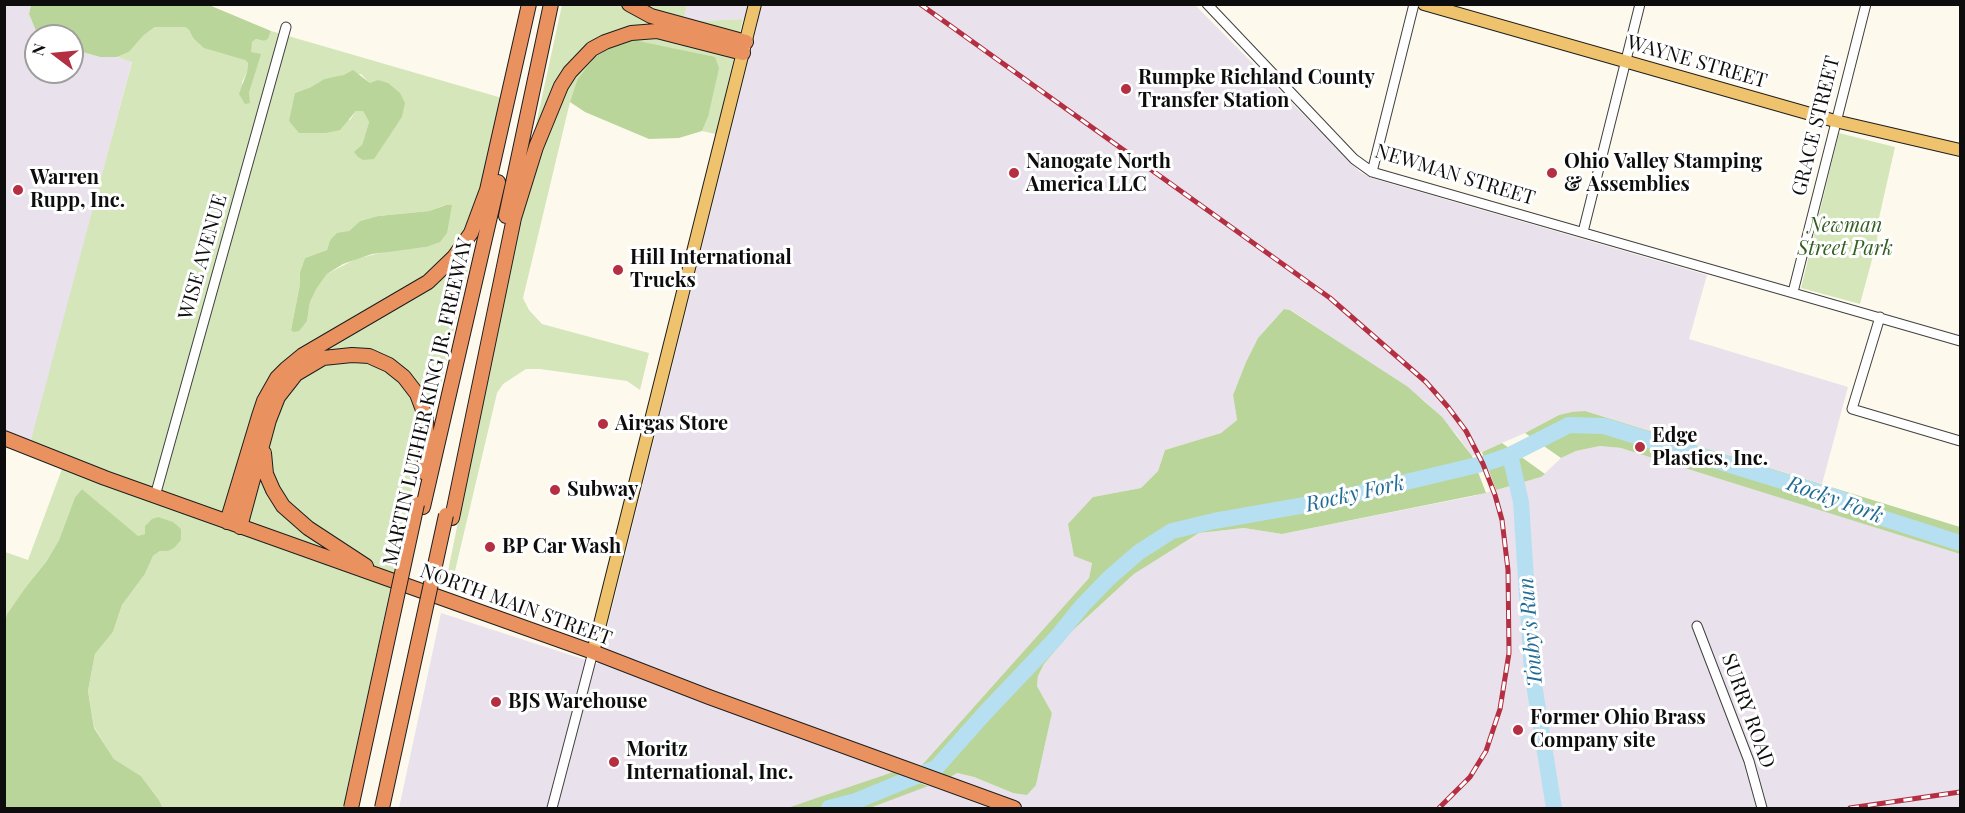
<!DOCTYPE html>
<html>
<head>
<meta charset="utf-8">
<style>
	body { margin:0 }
	#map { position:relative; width:1965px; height:813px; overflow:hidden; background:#fef9ed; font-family:"Playfair Display",serif }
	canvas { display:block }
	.frame { position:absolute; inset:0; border:6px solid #0d0d0d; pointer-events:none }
	.north { position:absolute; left:24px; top:24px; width:60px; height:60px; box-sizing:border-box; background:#fff; border:2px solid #9e9e9e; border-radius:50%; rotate:286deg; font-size:16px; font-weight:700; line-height:24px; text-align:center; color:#0d0d0d }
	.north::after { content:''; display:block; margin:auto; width:21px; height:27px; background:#b32f41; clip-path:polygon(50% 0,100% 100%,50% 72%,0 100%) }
</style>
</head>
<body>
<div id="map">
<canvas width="1965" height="813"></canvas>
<div class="frame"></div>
<div class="north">N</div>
</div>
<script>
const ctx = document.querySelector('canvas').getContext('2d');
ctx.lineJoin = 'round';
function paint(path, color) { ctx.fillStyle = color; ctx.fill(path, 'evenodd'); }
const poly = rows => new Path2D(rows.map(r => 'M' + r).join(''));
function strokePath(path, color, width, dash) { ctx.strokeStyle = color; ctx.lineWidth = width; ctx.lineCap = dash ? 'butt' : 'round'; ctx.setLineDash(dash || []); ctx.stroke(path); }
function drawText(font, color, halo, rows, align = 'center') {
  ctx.font = font + ' "Playfair Display",serif'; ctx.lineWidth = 6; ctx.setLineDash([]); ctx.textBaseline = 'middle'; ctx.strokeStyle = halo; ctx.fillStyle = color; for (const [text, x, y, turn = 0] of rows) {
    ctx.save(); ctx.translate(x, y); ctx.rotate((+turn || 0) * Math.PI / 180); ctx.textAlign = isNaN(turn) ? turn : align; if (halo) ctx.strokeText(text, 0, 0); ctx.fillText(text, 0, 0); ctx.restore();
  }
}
const industrial = poly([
	[4,5,31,5,29,14,36,31,44,36,36,36,36,72,72,72,72,49,100,57,115,57,132,61,32,441,5,430],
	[687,5,1195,5,1360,172,1371,178,1707,275,1689,339,1848,387,1822,484,1585,411,1559,415,1525,433,1472,456,1457,435,1426,402,1408,388,1291,310,1284,309,1258,338,1246,362,1233,395,1237,420,1221,433,1165,450,1158,471,1141,488,1093,497,1092,563,1089,578,922,765,893,772,787,808,399,808,441,613,598,664,758,22,743,19,683,22],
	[1600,446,1621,448,1644,454,1960,554,1960,808,870,808,957,773,974,777,1013,793,1036,785,1052,713,1037,686,1038,676,1044,664,1071,632,1134,574,1199,533,1244,528,1282,534,1474,496,1541,477,1561,458,1576,451]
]);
const green = poly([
	[562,5,687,5,683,22,743,19,716,134,702,131,708,117,577,80,570,102,523,298,529,310,542,324,649,353,640,390,627,381,540,369,526,369,503,384,497,393,451,588,445,586,515,242,524,211,532,143],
	[155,27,185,27,189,30,193,38,245,60,248,63,247,72,242,82,249,103,249,93,255,73,254,54,251,52,250,48,252,42,256,39,264,41,268,39,271,31,502,98,476,235,432,423,414,479,343,808,163,808,159,800,141,776,114,759,94,727,88,691,95,654,113,632,122,605,145,574,153,556,160,551,168,551,145,534,138,537,82,489,75,497,59,540,46,562,25,588,7,614,5,621,5,552,28,560,62,469,27,455,132,62,117,57,129,52,144,35],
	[361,74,402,117,391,133,362,145,369,122,363,111,356,111,350,120,295,93,311,87,324,79],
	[445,205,426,247,388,251,356,259,327,274,317,288,310,302,307,321,291,330,300,284,300,272,305,258,327,250,330,240,349,231,360,221,378,216,429,211],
	[1839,133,1895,147,1879,218,1877,241,1860,304,1801,288]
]);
const forest = poly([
	[31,5,209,5,271,31,268,39,264,41,256,39,252,42,251,52,261,54,249,93,250,103,245,104,239,94,247,72,248,63,245,60,204,48,193,38,189,30,185,27,155,27,144,35,129,52,117,57,100,57,72,49,72,36,44,36,36,31,29,14],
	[633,40,715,57,719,68,708,117,702,131,679,138,649,139,585,112,570,102,577,80,594,58,614,45],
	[353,70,370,83,378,80,388,83,400,93,405,103,402,117,374,159,363,160,358,157,354,152,362,145,369,122,363,111,356,111,340,130,326,133,299,133,289,121,295,93,311,87,324,79,344,75],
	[446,205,452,205,447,233,440,242,426,247,372,254,343,264,327,274,317,288,310,302,307,321,299,331,294,332,291,330,300,284,300,272,305,258,327,250,330,240,337,233,349,231,360,221,378,216,429,211],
	[1284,309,1290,310,1408,387,1442,417,1472,456,1486,493,1282,534,1244,528,1199,533,1134,574,1071,632,1044,664,1038,676,1037,686,1052,713,1036,785,1027,795,1013,793,974,777,957,773,950,777,922,765,1089,578,1092,563,1074,556,1068,524,1093,497,1141,488,1158,471,1165,450,1221,433,1237,420,1233,395,1246,362,1258,338],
	[1585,411,1960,527,1960,554,1621,448,1600,446,1576,451,1561,458,1525,433,1559,415,1572,412],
	[1502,443,1545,474,1541,477,1496,490,1482,452],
	[82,489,138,536,145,534,145,526,152,519,158,517,173,522,181,529,181,540,174,548,168,551,160,551,153,556,145,574,122,605,113,632,95,654,88,691,94,728,114,759,141,776,159,800,163,808,5,808,5,621,7,614,25,588,46,562,59,540,75,497],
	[893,772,928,786,870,808,787,808]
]);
const river = poly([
	[1510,455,1521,502,1532,672,1554,808],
	[829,808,856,801,936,768,984,714,1057,637,1082,606,1109,578,1139,552,1172,531,1214,521,1322,502,1490,462,1510,455,1569,425,1604,426,1841,499,1876,516,1960,543]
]);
const minor = poly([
	[1207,4,1354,159,1372,172,1960,341],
	[1372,172,1414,4],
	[1583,232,1640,4],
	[1793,292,1866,4],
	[1880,317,1852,409,1960,441],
	[155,496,286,27],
	[1697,626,1749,761,1762,808],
	[552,808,593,652]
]);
const major = poly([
	[1424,4,1835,121,1960,150],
	[593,652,755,4]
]);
const highway = poly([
	[629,4,651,16,746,42],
	[506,216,551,4],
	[4,438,105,478,593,652,709,697,1014,808],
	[264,453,266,474,273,490,283,506,308,528,366,566],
	[423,507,498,182],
	[452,518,514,218,536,147,561,86,570,72,592,49,605,42,631,33,657,31,743,53],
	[227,522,259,416,264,401,277,378,286,369,303,355,428,282,454,257,471,233,487,190,529,4],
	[240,527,269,420,278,397,296,374,323,358,352,355,369,356,389,365,404,377,417,394,426,418,427,450,423,472]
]);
const rail = poly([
	[920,4,1330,298,1426,382,1448,407,1466,431,1483,464,1495,495,1502,520,1508,570,1509,653,1500,709,1486,751,1470,777,1439,808],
	[1850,808,1960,792]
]);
const highwayBridge = poly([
	[351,808,417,504],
	[382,808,446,515]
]);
const markers = [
	[1126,89,6,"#b32f41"],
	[1014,173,6,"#b32f41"],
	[1552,173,6,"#b32f41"],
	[18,190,6,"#b32f41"],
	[618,270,6,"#b32f41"],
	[603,424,6,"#b32f41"],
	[1640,447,6,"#b32f41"],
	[555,490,6,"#b32f41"],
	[490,547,6,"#b32f41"],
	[496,702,6,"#b32f41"],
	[1518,730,6,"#b32f41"],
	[614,762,6,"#b32f41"]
];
const streetNames = [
	["WAYNE STREET",1697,62,16],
	["GRACE STREET",1816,126,-76],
	["NEWMAN STREET",1455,175,17],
	["WISE AVENUE",203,257,-74],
	["MARTIN LUTHER KING JR. FREEWAY",428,402,-77],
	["NORTH MAIN STREET",516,605,20],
	["SURRY ROAD",1748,711,70]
];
const poiNames = [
	["Rumpke Richland County",1138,78],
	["Transfer Station",1138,101],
	["Nanogate North",1026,162],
	["America LLC",1026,185],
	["Ohio Valley Stamping",1564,162],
	["& Assemblies",1564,185],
	["Warren",30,178],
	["Rupp, Inc.",30,201],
	["Hill International",630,258],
	["Trucks",630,281],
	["Airgas Store",615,424],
	["Edge",1652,436],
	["Plastics, Inc.",1652,459],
	["Subway",567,490],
	["BP Car Wash",502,547],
	["BJS Warehouse",508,702],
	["Former Ohio Brass",1530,718],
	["Company site",1530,741],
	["Moritz",626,750],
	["International, Inc.",626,773]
];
const parkNames = [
	["Newman",1845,226],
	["Street Park",1845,249]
];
const waterNames = [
	["Rocky Fork",1355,494,-13],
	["Rocky Fork",1835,500,20],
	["Touby's Run",1531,632,-95]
];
paint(industrial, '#e9e1eb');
paint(green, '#d4e6ba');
paint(forest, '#bad59a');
strokePath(river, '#b6e0f2', 16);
strokePath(minor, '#404040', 11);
strokePath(major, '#1e1e1e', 14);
strokePath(highway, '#1e1e1e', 16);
strokePath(minor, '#fff', 9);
strokePath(major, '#efc36d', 12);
strokePath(highway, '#ea925f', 14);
strokePath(rail, '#b32f41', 5);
strokePath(rail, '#fff', 3, [9]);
strokePath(highwayBridge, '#1e1e1e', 16, []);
strokePath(highwayBridge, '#ea925f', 14);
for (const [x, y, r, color] of markers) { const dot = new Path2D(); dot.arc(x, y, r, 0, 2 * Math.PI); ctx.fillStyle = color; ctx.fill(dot); strokePath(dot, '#fff', 2); }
drawText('20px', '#0d0d0d', '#fff', streetNames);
drawText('bold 20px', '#0d0d0d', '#fff', poiNames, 'left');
drawText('italic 20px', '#345f22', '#fff', parkNames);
drawText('italic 21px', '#1f6c95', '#fff', waterNames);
</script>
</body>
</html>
